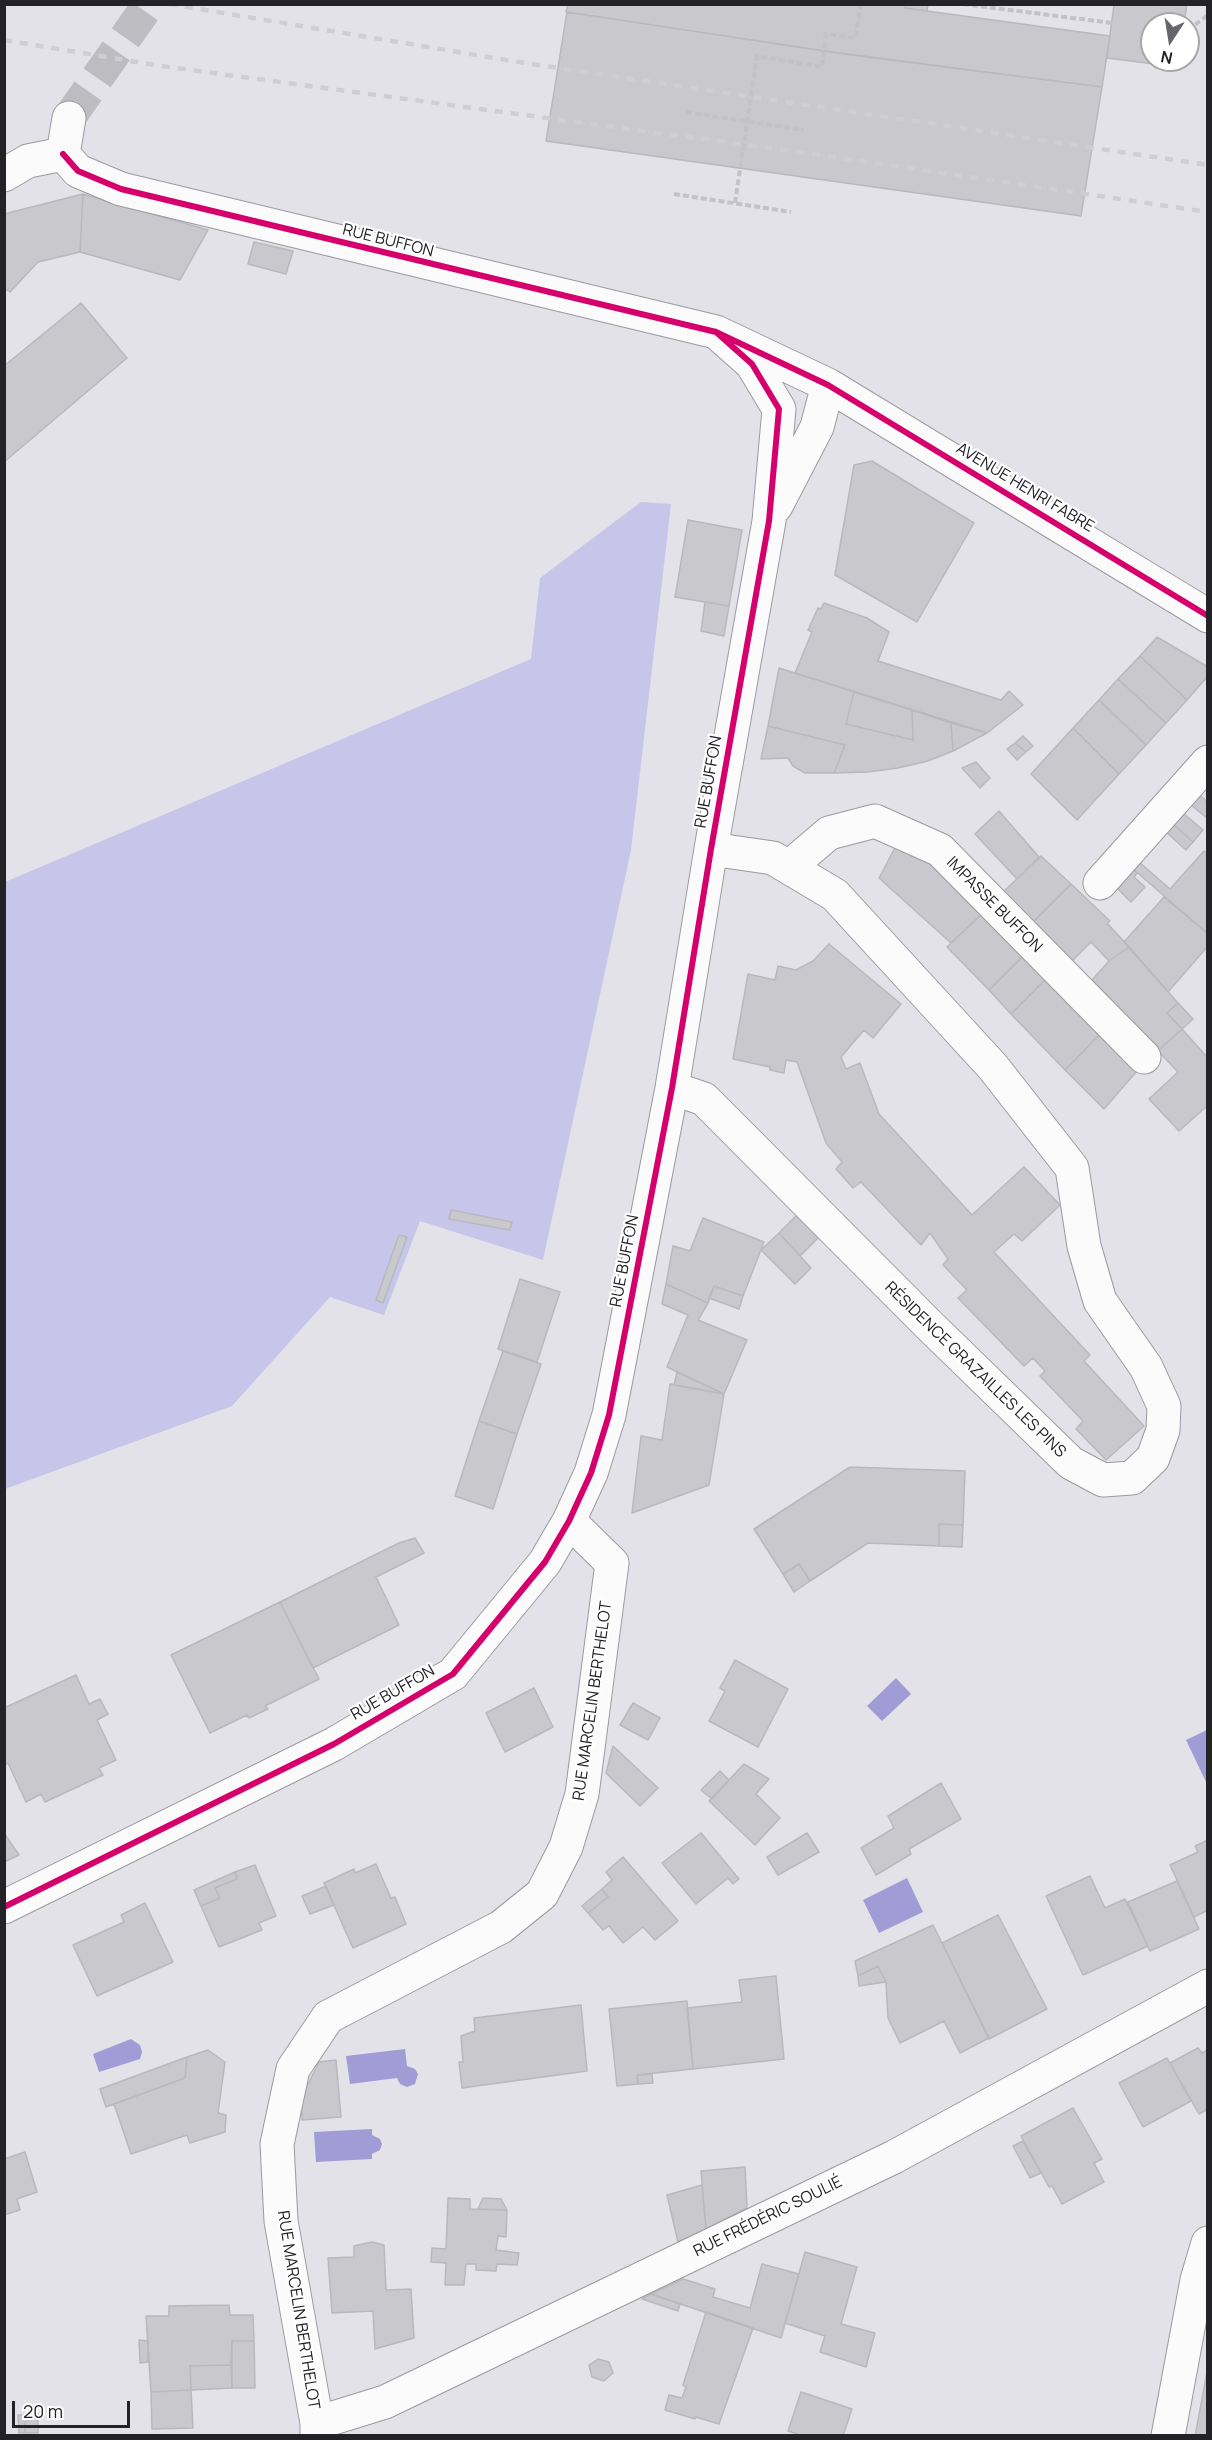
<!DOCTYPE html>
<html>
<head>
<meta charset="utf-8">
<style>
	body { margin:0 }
	#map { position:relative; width:1212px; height:2440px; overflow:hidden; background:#e2e2e8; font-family:Manrope,sans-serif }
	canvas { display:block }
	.frame { position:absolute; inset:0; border:6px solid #222227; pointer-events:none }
	.north { position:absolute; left:1140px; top:12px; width:60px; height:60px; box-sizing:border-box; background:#fff; border:2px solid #a7a7a9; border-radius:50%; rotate:192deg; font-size:16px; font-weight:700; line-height:24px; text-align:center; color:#222227 }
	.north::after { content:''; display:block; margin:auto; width:21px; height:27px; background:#65656b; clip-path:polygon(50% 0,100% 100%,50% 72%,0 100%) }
	.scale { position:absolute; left:12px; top:2401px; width:118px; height:27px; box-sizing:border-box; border:3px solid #222227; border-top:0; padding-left:8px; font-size:18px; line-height:21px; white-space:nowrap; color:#222227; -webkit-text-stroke:4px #fff; paint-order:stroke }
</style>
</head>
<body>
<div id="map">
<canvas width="1212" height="2440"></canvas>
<div class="frame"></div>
<div class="north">N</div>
<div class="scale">20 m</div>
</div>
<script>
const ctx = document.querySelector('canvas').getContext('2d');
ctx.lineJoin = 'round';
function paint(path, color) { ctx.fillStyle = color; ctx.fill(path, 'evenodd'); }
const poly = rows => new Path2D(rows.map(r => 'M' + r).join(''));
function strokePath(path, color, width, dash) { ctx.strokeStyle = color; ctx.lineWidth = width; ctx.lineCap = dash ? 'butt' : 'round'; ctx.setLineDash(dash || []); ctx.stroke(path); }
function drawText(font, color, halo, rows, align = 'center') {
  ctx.font = font + ' Manrope,sans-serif'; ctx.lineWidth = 4.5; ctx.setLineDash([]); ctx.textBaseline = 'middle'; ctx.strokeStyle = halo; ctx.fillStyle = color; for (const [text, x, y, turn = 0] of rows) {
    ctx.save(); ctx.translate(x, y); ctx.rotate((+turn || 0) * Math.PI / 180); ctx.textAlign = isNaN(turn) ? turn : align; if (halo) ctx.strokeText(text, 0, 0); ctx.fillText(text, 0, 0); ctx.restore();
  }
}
const green = poly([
	[641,502,671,504,631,850,543,1260,420,1221,384,1315,330,1297,232,1406,5,1489,5,882,531,659,540,578]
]);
const water = poly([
	[896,1678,911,1694,882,1721,867,1706],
	[1207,1730,1208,1784,1207,1784,1186,1740],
	[907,1878,923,1912,879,1933,863,1900],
	[131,2039,140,2045,142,2052,140,2059,99,2072,93,2054],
	[405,2049,407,2066,415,2069,418,2074,415,2084,407,2087,400,2084,397,2078,350,2084,346,2056],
	[372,2129,372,2135,380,2139,382,2144,380,2150,372,2154,372,2159,316,2162,314,2132]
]);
const building = poly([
	[568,4,906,4,905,8,1110,36,1102,87,852,55,566,12,568,4],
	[906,4,928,4,927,11,905,8,906,4],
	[1114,4,1187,4,1184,24,1152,24,1152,60,1179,60,1178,67,1107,58,1114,4],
	[567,12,824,51,1102,87,1081,216,546,141,567,12],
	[83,194,80,252,38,262,10,292,4,288,4,214,83,194],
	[83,194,208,230,180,280,80,252,83,194],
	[254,242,293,251,286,274,248,264,254,242],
	[81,303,127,358,4,462,4,366,81,303],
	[872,461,974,523,917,622,835,575,854,465,872,461],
	[688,520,742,530,729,606,675,597,688,520],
	[705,602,729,606,724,636,701,631,705,602],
	[824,603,867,618,889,632,878,661,1001,700,1009,691,1023,705,987,733,795,673,812,632,808,630,818,608,821,609,824,603],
	[1157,637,1208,667,1208,676,1187,700,1140,656,1157,637],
	[1140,656,1187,700,1166,723,1118,679,1140,656],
	[779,668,854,692,846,724,913,740,912,710,951,723,953,751,928,761,898,768,868,772,834,773,845,745,768,726,779,668],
	[1118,679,1166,723,1146,745,1099,700,1118,679],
	[854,692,912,710,913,740,846,724,854,692],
	[1099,700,1146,745,1119,774,1073,728,1099,700],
	[951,723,987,733,953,751,951,723],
	[768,726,845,745,834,773,805,773,793,766,788,758,761,759,768,726],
	[1073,728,1119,774,1077,820,1031,774,1073,728],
	[1023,736,1033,746,1026,752,1015,743,1023,736],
	[1015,743,1026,752,1017,760,1007,749,1015,743],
	[976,762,990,778,980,788,962,768,976,762],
	[1199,795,1208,802,1207,818,1191,805,1199,795],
	[999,811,1039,857,1017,879,975,834,999,811],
	[1183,813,1203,830,1193,842,1173,824,1183,813],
	[1173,824,1193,842,1186,850,1166,832,1173,824],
	[898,842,943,868,985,911,951,943,879,878,898,842],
	[1204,851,1208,854,1208,934,1132,868,1139,862,1170,889,1204,851],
	[1041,856,1071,884,1032,923,1000,895,1041,856],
	[1132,868,1137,873,1134,877,1145,887,1131,902,1116,887,1132,868],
	[1071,884,1110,921,1107,923,1129,947,1109,961,1091,942,1072,961,1032,923,1071,884],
	[1164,897,1208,934,1208,946,1168,992,1124,942,1164,897],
	[985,911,1024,955,989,990,947,947,985,911],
	[829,944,901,1004,873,1038,864,1030,841,1057,846,1069,860,1063,879,1114,972,1215,1024,1167,1060,1205,1022,1241,1014,1234,994,1252,1090,1355,1084,1361,1144,1426,1106,1460,1076,1429,1083,1421,1040,1376,1045,1371,1033,1358,1024,1366,958,1298,967,1290,943,1265,948,1259,930,1233,921,1245,861,1182,853,1188,836,1169,842,1162,826,1143,797,1062,786,1060,784,1073,770,1070,770,1067,733,1059,748,974,775,980,778,966,796,970,813,961,829,944],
	[1129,947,1178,1003,1167,1013,1182,1029,1158,1051,1092,980,1109,961,1129,947],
	[1024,955,1046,979,1011,1014,989,990,1024,955],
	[1046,979,1099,1035,1065,1070,1011,1014,1046,979],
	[1178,1003,1193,1019,1182,1029,1167,1013,1178,1003],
	[1182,1029,1208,1058,1208,1105,1179,1131,1149,1099,1178,1072,1158,1051,1182,1029],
	[1099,1035,1137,1071,1104,1109,1065,1070,1099,1035],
	[451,1210,512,1222,510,1230,449,1219,451,1210],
	[800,1212,822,1234,800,1256,779,1233,800,1212],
	[703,1218,764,1242,743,1296,714,1286,708,1303,666,1284,673,1246,690,1251,703,1218],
	[779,1233,811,1268,795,1284,761,1250,779,1233],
	[399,1235,407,1237,383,1303,376,1300,399,1235],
	[520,1279,560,1292,537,1362,498,1349,520,1279],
	[666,1284,708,1303,698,1320,747,1340,724,1394,667,1367,688,1315,662,1304,666,1284],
	[714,1286,743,1296,739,1309,709,1298,714,1286],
	[503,1351,541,1364,517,1434,479,1421,503,1351],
	[677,1372,724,1394,674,1385,677,1372],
	[670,1384,724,1394,709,1485,632,1513,641,1436,662,1440,670,1384],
	[479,1421,517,1434,493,1509,455,1496,479,1421],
	[850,1467,965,1471,963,1525,939,1524,939,1546,868,1543,810,1581,799,1564,783,1574,754,1529,850,1467],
	[939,1524,963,1525,962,1547,939,1546,939,1524],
	[415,1538,424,1553,376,1577,399,1625,313,1668,280,1602,399,1543,415,1538],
	[799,1564,810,1581,794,1592,783,1574,799,1564],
	[280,1602,319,1679,265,1706,268,1709,249,1718,247,1715,210,1733,171,1655,280,1602],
	[735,1660,788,1689,758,1747,709,1721,725,1691,720,1688,735,1660],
	[76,1675,89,1704,100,1699,108,1714,97,1720,116,1760,99,1768,103,1775,45,1802,41,1794,26,1802,8,1763,4,1765,4,1708,76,1675],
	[534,1688,553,1727,505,1752,486,1713,534,1688],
	[633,1703,660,1718,648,1740,620,1725,633,1703],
	[613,1746,658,1788,640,1806,606,1773,613,1746],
	[744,1764,769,1779,756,1794,780,1818,755,1845,709,1801,744,1764],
	[720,1771,729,1780,712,1799,701,1790,720,1771],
	[941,1783,961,1819,909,1849,911,1854,876,1875,861,1848,894,1828,888,1816,941,1783],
	[4,1833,19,1855,4,1862,4,1833],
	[701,1833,739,1879,733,1884,728,1878,696,1904,662,1863,701,1833],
	[807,1833,819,1852,778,1875,767,1857,807,1833],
	[1208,1840,1208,1910,1194,1917,1170,1865,1198,1852,1195,1846,1208,1840],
	[623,1857,678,1921,655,1940,643,1927,623,1943,609,1926,603,1930,588,1913,608,1897,602,1889,612,1880,606,1872,623,1857],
	[376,1864,391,1898,395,1897,406,1924,353,1948,324,1883,354,1869,355,1873,376,1864],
	[255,1865,276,1916,259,1923,262,1930,219,1947,201,1906,220,1898,215,1888,237,1879,235,1872,255,1865],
	[235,1872,237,1879,215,1888,220,1898,201,1906,194,1890,235,1872],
	[1090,1876,1105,1908,1125,1899,1148,1946,1083,1975,1046,1896,1090,1876],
	[1177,1881,1199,1929,1150,1951,1128,1902,1177,1881],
	[326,1886,334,1905,310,1914,302,1896,326,1886],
	[602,1889,608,1897,588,1913,582,1906,602,1889],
	[145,1903,173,1962,97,1996,73,1945,124,1922,121,1915,145,1903],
	[998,1915,1047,2009,989,2039,942,1943,998,1915],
	[933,1925,989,2038,960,2053,944,2021,900,2043,888,2018,886,1982,878,1966,858,1976,855,1961,933,1925],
	[878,1966,886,1982,859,1986,858,1976,878,1966],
	[776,1976,784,2059,693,2069,687,2008,742,2002,739,1980,776,1976],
	[687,2001,693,2069,637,2075,638,2084,617,2086,609,2009,687,2001],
	[581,2005,587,2071,462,2088,459,2062,463,2062,461,2036,475,2031,474,2018,581,2005],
	[1198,2048,1202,2053,1208,2050,1208,2109,1199,2114,1170,2063,1198,2048],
	[208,2050,225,2062,218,2113,226,2115,225,2132,190,2143,187,2135,131,2154,114,2104,185,2078,187,2057,208,2050],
	[187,2057,185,2078,106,2107,100,2089,187,2057],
	[1167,2058,1191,2101,1143,2127,1119,2083,1167,2058],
	[336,2060,341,2117,302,2120,301,2098,319,2062,336,2060],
	[652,2074,653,2083,638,2084,637,2075,652,2074],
	[1073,2108,1102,2159,1094,2163,1104,2182,1062,2204,1052,2186,1049,2187,1021,2136,1073,2108],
	[1023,2141,1041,2173,1030,2178,1013,2146,1023,2141],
	[25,2152,37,2192,17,2199,20,2210,4,2215,4,2159,25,2152],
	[745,2167,747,2208,706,2229,701,2171,745,2167],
	[702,2185,706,2229,678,2242,667,2195,702,2185],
	[448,2198,470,2199,470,2209,507,2210,506,2237,498,2236,496,2250,519,2253,517,2265,497,2264,496,2271,476,2270,476,2264,466,2264,464,2285,445,2285,446,2263,431,2262,432,2248,446,2249,448,2198],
	[483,2198,501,2199,507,2210,478,2209,483,2198],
	[372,2242,384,2245,386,2290,411,2289,414,2338,375,2349,373,2311,332,2313,328,2258,354,2257,354,2246,372,2242],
	[805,2252,857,2267,841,2324,875,2333,866,2367,820,2352,825,2336,785,2323,805,2252],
	[762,2264,799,2274,781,2338,651,2294,683,2279,715,2289,713,2297,750,2308,762,2264],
	[651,2294,680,2304,678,2311,642,2299,651,2294],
	[229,2305,230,2315,253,2315,254,2341,232,2341,231,2365,190,2366,191,2390,151,2392,146,2316,169,2316,169,2306,229,2305],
	[706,2312,753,2328,719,2424,696,2417,695,2419,665,2410,669,2395,682,2398,686,2387,683,2385,706,2312],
	[139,2340,148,2341,148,2362,140,2363,139,2340],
	[232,2341,254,2341,255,2388,232,2388,232,2341],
	[598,2359,609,2362,613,2373,604,2381,592,2377,589,2365,598,2359],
	[231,2365,232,2388,191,2390,190,2366,231,2365],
	[1208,2367,1208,2436,1195,2436,1208,2367],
	[191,2390,193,2428,152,2429,151,2392,191,2390],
	[801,2392,852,2409,843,2436,803,2436,788,2431,801,2392],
	[38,2414,38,2433,25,2433,25,2415,38,2414],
	[18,2415,25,2415,25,2433,19,2433,18,2415]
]);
const minorTunnel = poly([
	[69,118,149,4]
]);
const path = poly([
	[963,4,1112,23],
	[1188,30,1208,15],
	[686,112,803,130],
	[674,194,791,212],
	[735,203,757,56,822,67,826,34,855,38,861,4]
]);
const minor = poly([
	[63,154,78,171,121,189,716,332,828,385,1208,616],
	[63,154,69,118],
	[4,175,28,161,63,154],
	[776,506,817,427,828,385],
	[789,867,829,833,875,821,940,850,1144,1057],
	[1100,883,1208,762],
	[672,1088,704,1099,929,1325,1071,1463,1103,1480,1132,1478,1153,1458,1163,1430,1164,1406,1146,1367,1100,1301,1084,1246,1072,1168,993,1067,835,895,773,858,711,849],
	[4,1907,334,1744,453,1674,545,1562,569,1521,591,1473,609,1415,672,1088,711,849,769,521,779,409,752,364,716,332],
	[317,2423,385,2402,894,2157,1208,1986],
	[317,2436,317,2423,281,2221,277,2144,293,2069,328,2017,501,1927,542,1894,566,1847,582,1794,612,1563,569,1521],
	[1168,2436,1197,2280,1208,2243]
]);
const rail = poly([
	[169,4,512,61,1208,165],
	[4,40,161,66,814,154,1208,212]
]);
const cycleway = poly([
	[63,154,78,171,121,189,716,332,828,385,1208,616],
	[4,1907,334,1744,453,1674,545,1562,569,1521,591,1473,609,1415,672,1088,711,849,769,521,779,409,752,364,716,332]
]);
const streetNames = [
	["RUE BUFFON",388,241,14],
	["AVENUE HENRI FABRE",1025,488,31],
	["RUE BUFFON",709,782,-80],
	["IMPASSE BUFFON",994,905,45],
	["RUE BUFFON",625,1261,-79],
	["RÉSIDENCE GRAZAILLES LES PINS",975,1370,44],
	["RUE BUFFON",393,1693,-30],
	["RUE MARCELIN BERTHELOT",593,1701,-82],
	["RUE FRÉDÉRIC SOULIÉ",768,2217,-26],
	["RUE MARCELIN BERTHELOT",298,2310,81]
];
paint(green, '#c7c5e9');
paint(water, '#a19cd5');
paint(building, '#c8c8cd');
strokePath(building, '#b8b8bd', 1.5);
strokePath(minorTunnel, '#bcbcc1', 33, [33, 16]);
strokePath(minor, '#9a9a9f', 35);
strokePath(path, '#c3c3c5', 4, [6, 3]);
strokePath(minor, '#fbfbfc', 33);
strokePath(rail, '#cfcfd2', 4.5, [8, 8]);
strokePath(cycleway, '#d6006c', 6);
drawText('16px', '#222227', '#fff', streetNames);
</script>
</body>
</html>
